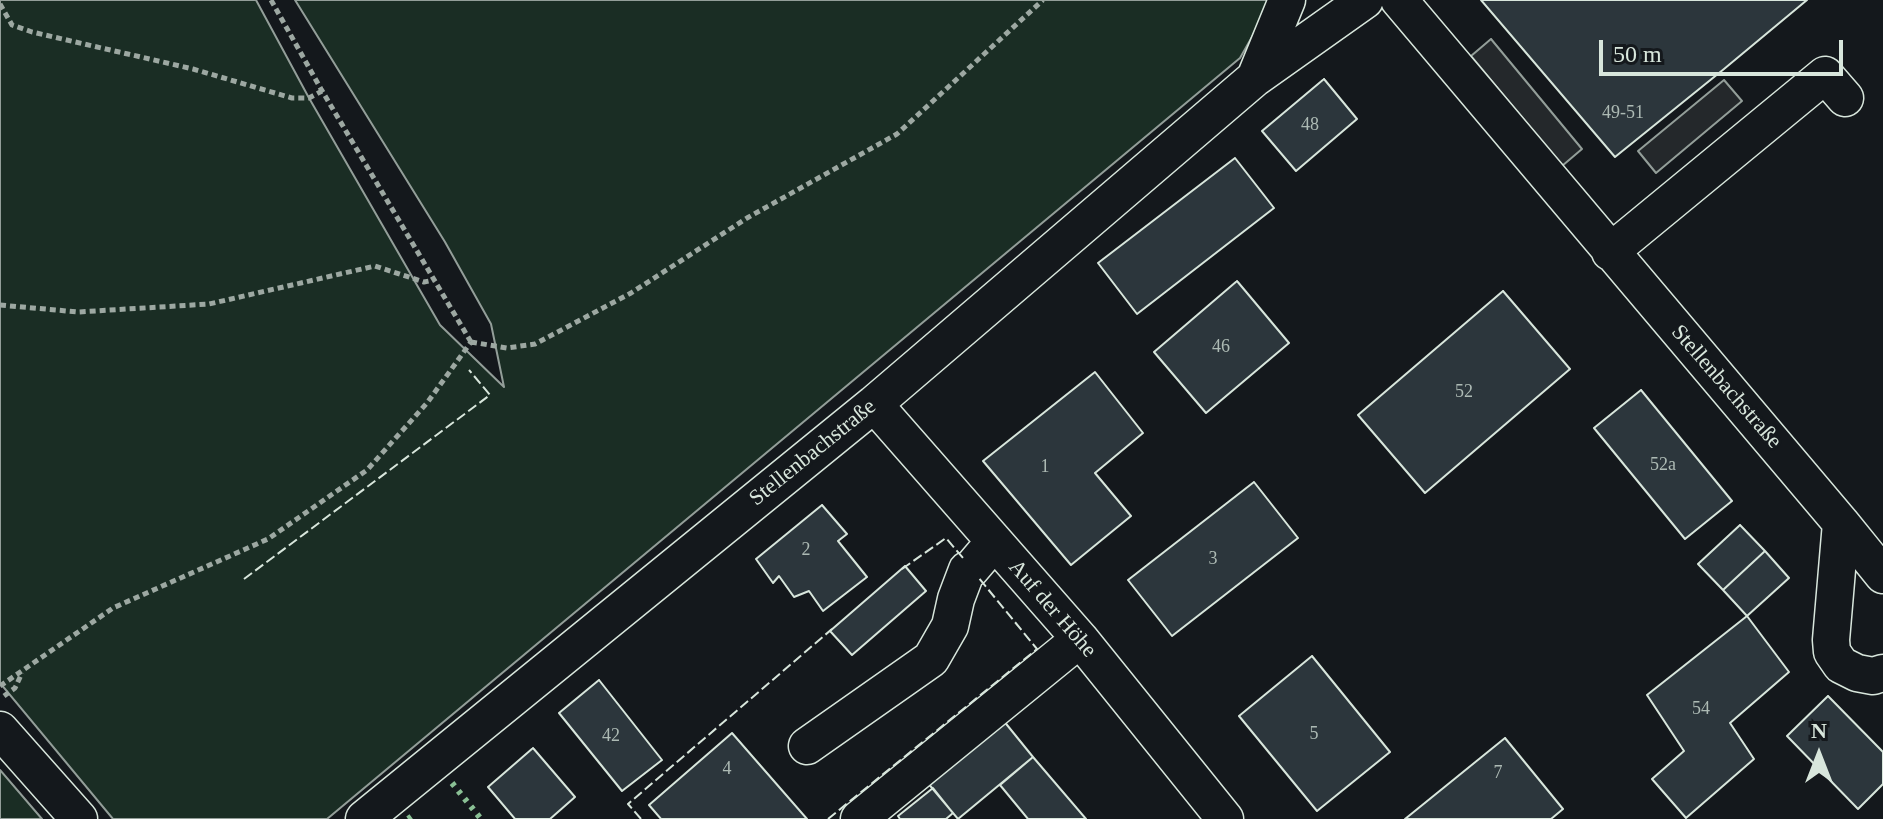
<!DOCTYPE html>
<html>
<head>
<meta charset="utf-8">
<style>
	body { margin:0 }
	#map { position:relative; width:1883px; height:819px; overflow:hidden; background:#14181c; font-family:Georgia,serif }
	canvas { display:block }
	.north { position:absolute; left:1779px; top:715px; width:80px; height:80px; -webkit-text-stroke:6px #14181c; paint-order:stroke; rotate:0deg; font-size:22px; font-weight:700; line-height:32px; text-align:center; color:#d8e6dc }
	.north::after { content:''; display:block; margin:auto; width:28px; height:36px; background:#d8e6dc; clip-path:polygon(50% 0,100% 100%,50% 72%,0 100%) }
	.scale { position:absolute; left:1599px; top:40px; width:244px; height:36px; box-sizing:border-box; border:4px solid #d8e6dc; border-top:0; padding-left:10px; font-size:24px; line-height:28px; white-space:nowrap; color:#d8e6dc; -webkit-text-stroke:6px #14181c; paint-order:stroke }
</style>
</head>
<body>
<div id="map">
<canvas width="1883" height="819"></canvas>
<div class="north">N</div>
<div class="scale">50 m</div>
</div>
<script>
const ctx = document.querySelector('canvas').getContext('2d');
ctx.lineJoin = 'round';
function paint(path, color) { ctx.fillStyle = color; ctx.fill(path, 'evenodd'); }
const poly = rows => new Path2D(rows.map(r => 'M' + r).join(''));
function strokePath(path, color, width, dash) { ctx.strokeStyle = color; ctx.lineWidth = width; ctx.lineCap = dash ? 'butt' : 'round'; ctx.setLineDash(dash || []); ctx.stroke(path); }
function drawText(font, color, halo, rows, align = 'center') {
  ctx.font = font + ' Georgia,serif'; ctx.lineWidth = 6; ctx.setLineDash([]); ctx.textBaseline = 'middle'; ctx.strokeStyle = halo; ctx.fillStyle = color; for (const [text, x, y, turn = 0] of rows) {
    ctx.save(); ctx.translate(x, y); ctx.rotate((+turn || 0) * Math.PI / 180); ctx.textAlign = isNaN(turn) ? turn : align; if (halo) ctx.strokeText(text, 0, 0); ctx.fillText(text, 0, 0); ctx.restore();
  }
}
const green = poly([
	[0,0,256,0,309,98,440,325,504,387,491,324,445,242,295,0,1273,0,1240,58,327,819,113,819,0,683,0,0],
	[0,770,42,819,0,819,0,770]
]);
const parking = poly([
	[1491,39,1582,149,1562,166,1471,56,1491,39],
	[1724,80,1742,101,1656,173,1638,151,1724,80]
]);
const building = poly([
	[1481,0,1807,0,1724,69,1615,157,1481,0],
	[1324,79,1357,119,1296,171,1262,131,1324,79],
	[1235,158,1274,208,1137,314,1098,263,1235,158],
	[1237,281,1289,343,1206,413,1154,352,1237,281],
	[1503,291,1570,369,1425,493,1358,415,1503,291],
	[1095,372,1143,433,1095,473,1131,516,1071,565,983,461,1095,372],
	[1641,390,1732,501,1685,539,1594,428,1641,390],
	[1254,482,1298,538,1172,636,1128,580,1254,482],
	[822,505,847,534,838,541,867,577,823,611,809,591,794,597,779,576,773,583,756,559,822,505],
	[1740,525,1765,551,1723,590,1698,564,1740,525],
	[1765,551,1789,578,1747,616,1723,590,1765,551],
	[905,566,926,591,852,655,830,631,905,566],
	[1747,616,1789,672,1730,723,1754,759,1686,818,1652,779,1684,751,1647,695,1747,616],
	[1312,656,1390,752,1317,811,1239,716,1312,656],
	[599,680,662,760,622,791,559,713,599,680],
	[1828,696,1883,752,1883,784,1858,809,1787,736,1828,696],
	[1003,720,1033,757,958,819,927,782,1003,720],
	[732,733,807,819,661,819,649,805,732,733],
	[1505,738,1563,809,1551,819,1405,819,1505,738],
	[533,748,575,797,550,819,515,819,488,787,533,748],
	[1033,757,1086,819,1028,819,1000,785,1033,757],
	[933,788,953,813,946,819,900,819,898,816,933,788]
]);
const path = poly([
	[271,0,321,89,471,342],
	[0,4,12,25,32,32,193,69,292,98,309,98,322,91],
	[0,305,78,312,209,304,375,266,424,282,434,280],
	[471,342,507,348,535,344,631,293,747,218,897,134,1043,0],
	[0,686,113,608,268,539,367,470,427,403,471,342],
	[4,696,15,688,22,673]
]);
const minor = poly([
	[1399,0,1841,523,1831,640,1832,652,1841,665,1857,673,1873,676,1883,673],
	[1255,78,1287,0],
	[1610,252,1825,75,1845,98],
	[874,404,1080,639,1225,819],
	[1841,523,1883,575],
	[0,730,79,819],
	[807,746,931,659,950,626,956,599,967,570,971,569,994,542],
	[364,819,874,404,1255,78,1365,0],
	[859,819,1080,639]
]);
const hedge = poly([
	[452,783,481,819],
	[408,819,415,814]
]);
const fence = poly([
	[902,569,946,538,963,558],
	[244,579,490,395,469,370],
	[641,819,628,804,832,629],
	[828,819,1037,649,978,577]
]);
const numberNames = [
	["49-51",1623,113],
	["48",1310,125],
	["46",1221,347],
	["52",1464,392],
	["52a",1663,465],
	["1",1045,467],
	["2",806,550],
	["3",1213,559],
	["54",1701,709],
	["5",1314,734],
	["42",611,736],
	["4",727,769],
	["7",1498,773]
];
const streetNames = [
	["Stellenbachstraße",1726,387,49],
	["Stellenbachstraße",813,453,-39],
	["Auf der Höhe",1052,609,49]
];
paint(green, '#1a2d24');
strokePath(green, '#939e99', 2);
paint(parking, '#24282b');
strokePath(parking, '#939e99', 2);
paint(building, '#2c363c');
strokePath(building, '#d8e6dc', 2);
strokePath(minor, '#d8e6dc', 39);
strokePath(path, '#9da8a2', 5, [6, 4]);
strokePath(minor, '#14181c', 36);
strokePath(hedge, '#8ac095', 6, [4, 6]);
strokePath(fence, '#d8e6dc', 2, [10, 4]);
drawText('18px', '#adbab4', null, numberNames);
drawText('22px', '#d8e6dc', '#14181c', streetNames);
</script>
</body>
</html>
